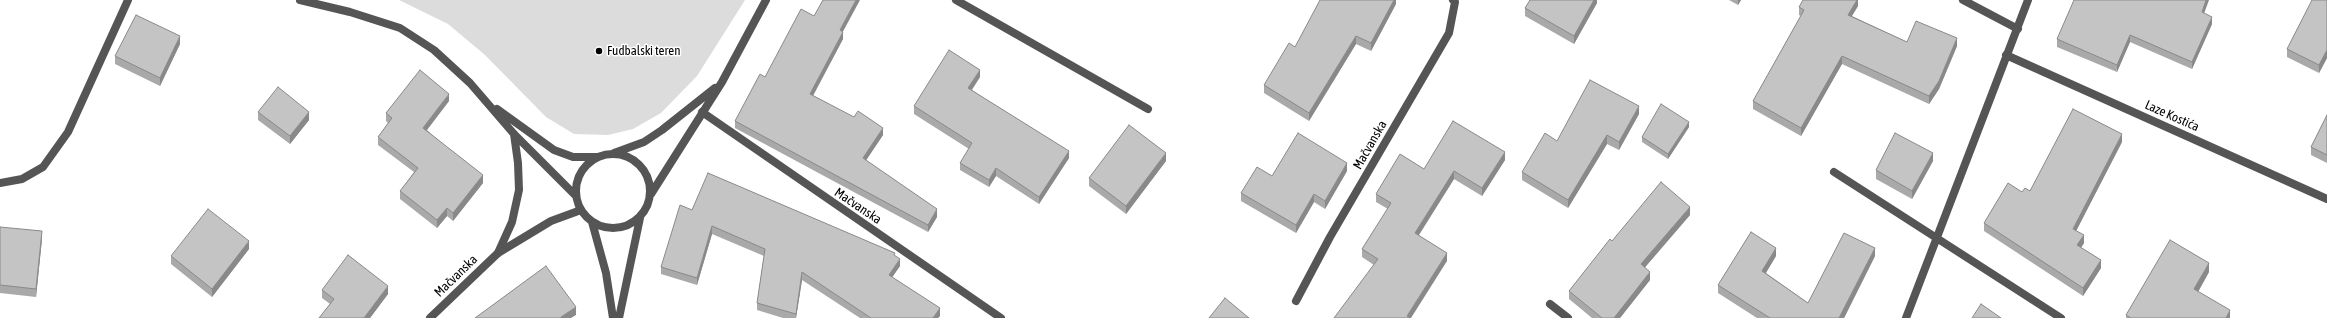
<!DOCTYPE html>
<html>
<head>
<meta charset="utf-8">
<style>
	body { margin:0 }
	canvas { display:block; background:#fff }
</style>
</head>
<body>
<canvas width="2327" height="318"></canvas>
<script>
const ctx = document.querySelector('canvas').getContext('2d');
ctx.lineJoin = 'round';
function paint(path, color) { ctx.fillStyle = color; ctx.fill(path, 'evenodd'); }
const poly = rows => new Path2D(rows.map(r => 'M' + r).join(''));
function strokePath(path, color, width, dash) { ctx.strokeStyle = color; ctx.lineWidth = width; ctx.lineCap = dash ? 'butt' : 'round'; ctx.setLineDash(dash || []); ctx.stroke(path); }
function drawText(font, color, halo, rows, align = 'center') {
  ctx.font = font + ' "Asap Condensed",sans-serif'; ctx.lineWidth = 3; ctx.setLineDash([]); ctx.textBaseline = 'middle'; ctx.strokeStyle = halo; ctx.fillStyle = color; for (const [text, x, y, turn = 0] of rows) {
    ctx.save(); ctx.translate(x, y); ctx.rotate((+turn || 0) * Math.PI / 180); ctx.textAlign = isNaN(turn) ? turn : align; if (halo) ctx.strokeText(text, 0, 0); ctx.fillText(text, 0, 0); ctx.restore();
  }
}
const green = poly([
	[399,0,745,0,697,76,661,113,633,129,608,135,574,134,546,117,485,55,448,24]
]);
const minor = poly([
	[956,0,1148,109],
	[1963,0,2018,29],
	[2006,55,2327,199],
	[702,112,1001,318],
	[1834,172,2061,318],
	[0,183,22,179,43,167,68,132,128,0],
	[1296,301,1330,237,1449,33,1455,2,1453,0],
	[1550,304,1568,318],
	[430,318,498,253,551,221,581,210],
	[1906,318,2028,0]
]);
const tertiary = poly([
	[300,0,350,12,400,28,434,50,470,83,514,134,576,196],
	[497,109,554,150,573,157,598,157],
	[614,153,644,142,662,130,715,88],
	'576 191a37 37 0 1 1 74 0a37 37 0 1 1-74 0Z',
	[651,194,722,82,766,0],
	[592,222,606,273,613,318],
	[498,253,512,222,519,190,518,163,514,134],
	[619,318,640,218]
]);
const wall = poly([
	[1396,0,1396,4,1371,51,1356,44,1309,121,1264,93,1264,85,1295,47],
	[1597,0,1597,3,1574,44,1525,16,1525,8],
	[1729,0,1741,0,1738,5],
	[1858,0,1858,6,1852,16,1907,42,1957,46,1939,89,1929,104,1842,64,1801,136,1753,109,1753,101,1801,16,1799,15,1799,7],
	[2327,0,2327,58,2319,73,2287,57,2287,49],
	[2204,13,2212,24,2192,69,2130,42,2117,72,2057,47,2057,39],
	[843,31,843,39,813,96,883,135,866,160,937,217,928,232,735,128,735,121],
	[180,44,160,86,115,64,115,56],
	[980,77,972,90,1069,158,1039,204,996,176,989,187,960,170,960,163,969,149,914,114,914,106],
	[449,101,427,130,483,183,453,221,447,216,437,228,400,199,400,191,414,172,378,145,378,137,388,123,386,121,386,113],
	[258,112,309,120,290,144,258,120],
	[1639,114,1619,150,1607,144,1568,208,1522,180,1522,172,1557,141],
	[2327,115,2327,163,2311,155,2311,147],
	[1689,127,1668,159,1642,142,1642,137],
	[2122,142,2076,231,2084,243,2081,248,2101,268,2083,296,1984,231,1984,223,2030,191],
	[1505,160,1482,196,1454,179,1419,235,1447,261,1374,265,1362,257,1362,249,1388,209,1376,202,1376,194,1424,169],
	[1166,161,1126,214,1089,186,1089,178],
	[1933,161,1912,199,1876,179,1876,170],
	[1347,171,1325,209,1314,202,1296,233,1241,201,1241,193,1272,176],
	[692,210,895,256,900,266,892,277,940,316,938,318,860,318,802,280,796,318,783,318,757,310,757,303,764,256,712,234,697,285,661,274,661,267],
	[1690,215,1645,267,1650,280,1620,318,1592,318,1569,299,1569,291,1612,241],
	[0,227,42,239,36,297,0,293],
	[249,249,212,297,171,264,171,256],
	[1776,256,1766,273,1808,303,1875,256,1844,318,1757,318,1718,293,1718,285],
	[2209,272,2198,292,2230,318,2126,318,2126,315],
	[322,290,388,294,370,318,319,318,330,304,322,298]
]);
const shadedWall = poly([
	[856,0,860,0,840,37,840,30],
	[1394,0,1396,0,1396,4,1371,51,1371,43],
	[1594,0,1597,0,1597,3,1574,44,1574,36],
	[1738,0,1741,0,1738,5],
	[1857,0,1858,0,1858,6,1848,22,1848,15],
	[2206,0,2209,0,2202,19,2202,12],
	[2212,17,2212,24,2192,69,2192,62],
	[843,32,843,39,810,101,810,94],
	[2130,35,2130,42,2117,72,2117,65],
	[180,36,180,44,160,86,160,78],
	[1356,36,1356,44,1309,121,1309,113],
	[1957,38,1957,46,1939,89,1929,104,1929,96],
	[2327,50,2327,58,2319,73,2319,65],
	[1842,56,1842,64,1801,136,1801,128],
	[980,70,980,77,968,95,968,88],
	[449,94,449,101,423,135,423,128],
	[1639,106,1639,114,1619,150,1619,142],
	[309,112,309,120,290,144,290,136],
	[1689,122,1689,127,1668,159,1668,154],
	[883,128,883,135,863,165,863,158],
	[2122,134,2122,142,2073,237,2073,229],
	[1607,135,1607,144,1568,208,1568,200],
	[1069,151,1069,158,1039,204,1039,197],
	[1505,152,1505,160,1482,196,1482,188],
	[1166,153,1166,161,1126,214,1126,206],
	[1933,153,1933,161,1912,199,1912,191],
	[1347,163,1347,171,1325,209,1325,201],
	[996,168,996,176,989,187,989,180],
	[1454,171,1454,179,1415,241,1415,233],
	[483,175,483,183,453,221,453,213],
	[1314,194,1314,202,1296,233,1296,225],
	[1690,207,1690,215,1641,272,1641,264],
	[447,208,447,216,437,228,437,220],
	[937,209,937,217,928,232,928,225],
	[712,226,712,234,697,285,697,278],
	[42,231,42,239,36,297,36,289],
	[2084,235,2084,243,2077,253,2077,245],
	[249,241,249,249,212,297,212,289],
	[1776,248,1776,256,1762,279,1762,271],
	[1875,248,1875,256,1844,318,1839,318],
	[1447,253,1447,261,1411,318,1407,318,1407,316],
	[900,259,900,266,889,282,889,275],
	[2101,260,2101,268,2083,296,2083,288],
	[2209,263,2209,272,2194,299,2194,289],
	[802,272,802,280,796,318,796,314],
	[1650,272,1650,280,1620,318,1614,318],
	[388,286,388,294,370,318,364,318],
	[576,307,576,315,571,318,561,318,561,317],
	[940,308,940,316,938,318,933,318],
	[2230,310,2230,318,2226,318]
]);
const building = poly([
	[823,0,856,0,840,30,843,32,810,94,854,117,858,111,883,128,863,158,937,209,928,225,735,121,760,74,765,77,801,9,814,16,823,0],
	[1320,0,1394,0,1371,43,1356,36,1309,113,1264,85,1289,43,1295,47,1320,0],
	[1530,0,1594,0,1574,36,1525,8,1530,0],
	[1803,0,1857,0,1848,15,1907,42,1916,21,1957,38,1939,81,1929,96,1842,56,1801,128,1753,101,1804,10,1799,7,1803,0],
	[2074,0,2206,0,2202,12,2212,17,2192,62,2130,35,2117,65,2057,39,2074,0],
	[2312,0,2327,0,2327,50,2319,65,2287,49,2312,0],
	[136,15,180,36,160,78,115,56,136,15],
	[949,50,980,70,968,88,1069,151,1039,197,996,168,989,180,960,163,972,143,914,106,949,50],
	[420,70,449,94,423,128,483,175,453,213,447,208,437,220,400,191,418,168,378,137,392,118,386,113,420,70],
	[1590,80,1639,106,1619,142,1607,135,1568,200,1522,172,1545,133,1557,141,1590,80],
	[278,87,309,112,290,136,258,112,278,87],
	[1661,104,1689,122,1668,154,1642,137,1661,104],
	[2073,109,2122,134,2073,229,2084,235,2077,245,2101,260,2083,288,1984,223,2008,183,2022,192,2025,188,2030,191,2073,109],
	[2327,115,2327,155,2311,147,2327,115],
	[1453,121,1505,152,1482,188,1454,171,1415,233,1447,253,1407,316,1410,318,1334,318,1378,259,1362,249,1391,203,1376,194,1400,154,1424,169,1453,121],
	[1129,125,1166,153,1126,206,1089,178,1129,125],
	[1298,133,1347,163,1325,201,1314,194,1296,225,1241,193,1257,167,1272,176,1298,133],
	[1895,133,1933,153,1912,191,1876,170,1895,133],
	[708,173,895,253,894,255,900,259,889,275,940,308,933,318,871,318,802,272,796,314,757,303,765,249,712,226,697,278,661,267,680,205,692,210,708,173],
	[1661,182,1690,207,1641,264,1650,272,1614,318,1602,318,1569,291,1610,239,1612,241,1661,182],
	[208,209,249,241,212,289,171,256,208,209],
	[0,227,42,231,36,289,0,285,0,227],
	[1751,232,1776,248,1762,271,1808,303,1844,233,1875,248,1839,318,1770,318,1718,285,1751,232],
	[2170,240,2209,263,2194,289,2230,310,2226,318,2131,318,2126,315,2170,240],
	[348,255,388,286,364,318,319,318,334,299,322,290,348,255],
	[546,266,576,307,561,317,561,318,475,318,546,266],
	[1225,298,1249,318,1209,318,1225,298],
	[1981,304,2001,318,1972,318,1981,304]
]);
const markers = [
	[599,51,4,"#000"]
];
const poiNames = [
	["Fudbalski teren",607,51]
];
const streetNames = [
	["Laze Kostića",2172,116,24],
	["Mačvanska",1370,145,-60],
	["Mačvanska",858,206,34],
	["Mačvanska",456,276,-44]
];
paint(green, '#dcdcdc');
strokePath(minor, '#555', 8);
strokePath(tertiary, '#555', 8);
paint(wall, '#a9a9a9');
paint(shadedWall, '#898989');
paint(building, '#c4c4c4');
strokePath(building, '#898989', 1);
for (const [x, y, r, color] of markers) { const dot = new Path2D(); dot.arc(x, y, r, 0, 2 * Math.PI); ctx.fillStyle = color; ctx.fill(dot); strokePath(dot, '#fff', 1.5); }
drawText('13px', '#000', '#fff', poiNames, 'left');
drawText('13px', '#000', '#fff', streetNames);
</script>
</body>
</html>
